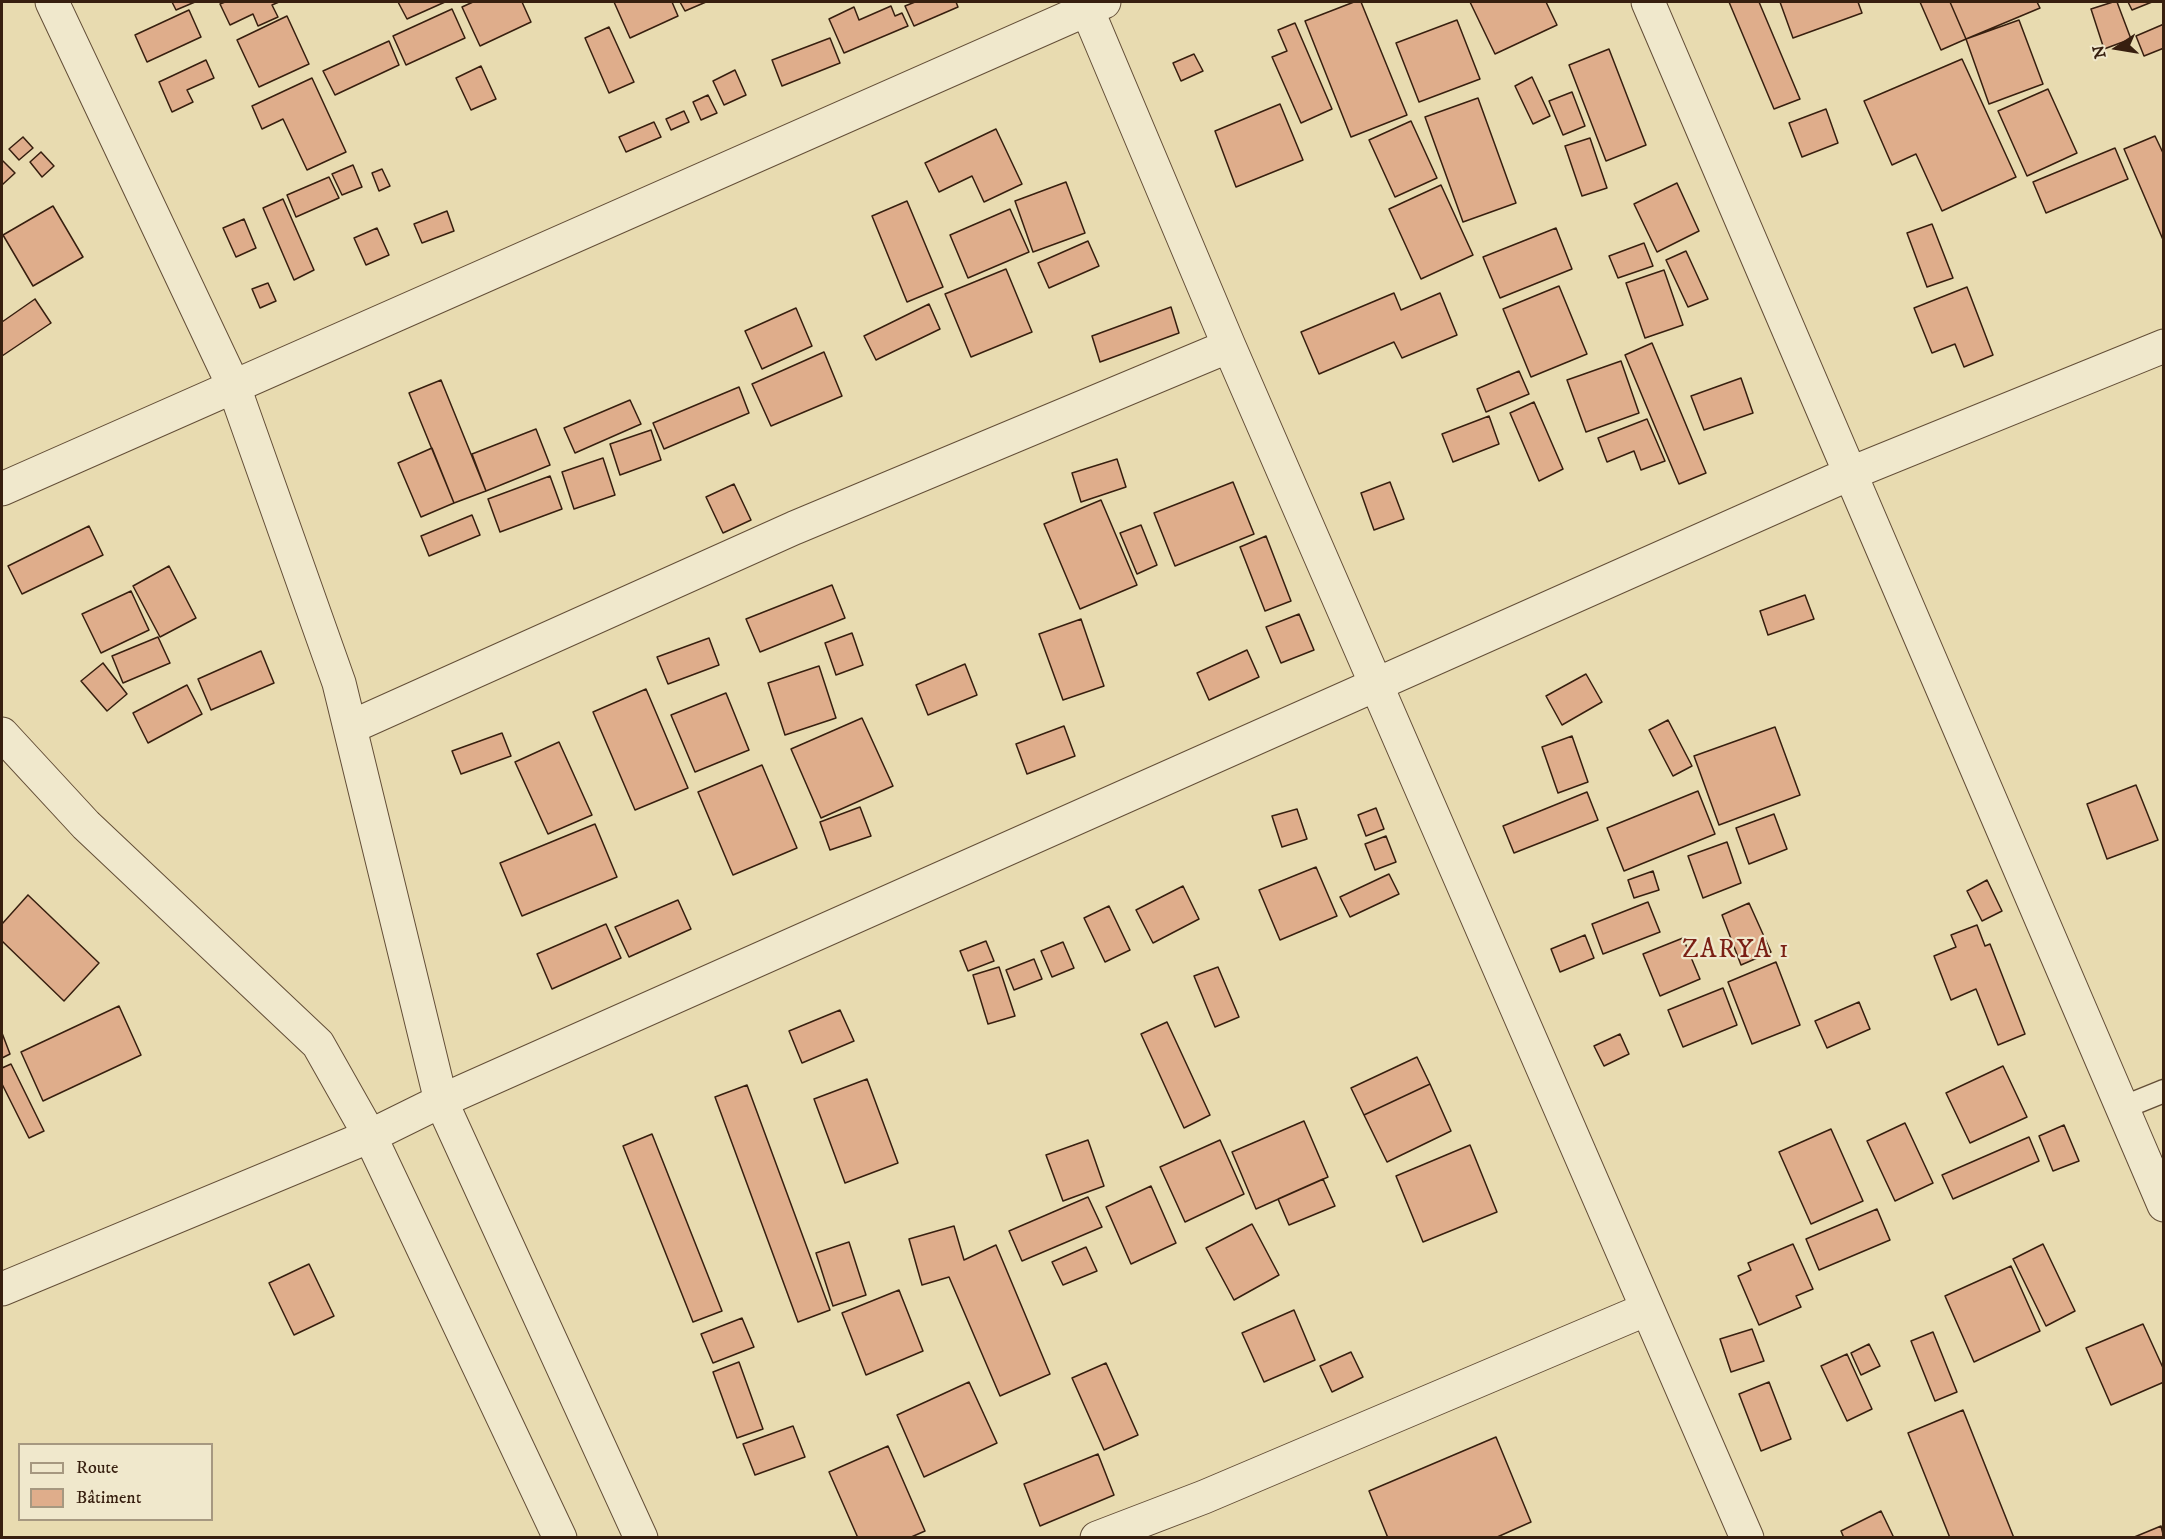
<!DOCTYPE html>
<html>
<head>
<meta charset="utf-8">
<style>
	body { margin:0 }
	#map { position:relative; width:2165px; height:1539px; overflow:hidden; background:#e8dbb0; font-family:"IM FELL DW Pica",serif }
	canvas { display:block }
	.frame { position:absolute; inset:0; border:3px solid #371f0f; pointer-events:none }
	.legend { position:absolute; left:18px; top:1443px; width:195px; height:78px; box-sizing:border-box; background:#f0e8cc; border:2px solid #a69880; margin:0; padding:8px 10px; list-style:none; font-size:18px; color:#371f0f }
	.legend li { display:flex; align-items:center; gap:12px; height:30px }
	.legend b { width:30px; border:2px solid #a69880 }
	.north { position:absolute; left:2087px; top:18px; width:60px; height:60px; -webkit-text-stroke:4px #f0e8cc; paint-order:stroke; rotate:258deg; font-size:16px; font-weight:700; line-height:24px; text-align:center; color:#371f0f }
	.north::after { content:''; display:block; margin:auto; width:21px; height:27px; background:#371f0f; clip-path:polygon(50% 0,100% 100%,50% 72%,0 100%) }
</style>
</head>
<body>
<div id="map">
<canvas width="2165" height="1539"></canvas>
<div class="frame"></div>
<ul class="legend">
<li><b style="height:8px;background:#f0e8cc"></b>Route</li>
<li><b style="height:16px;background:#dfad8b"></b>Bâtiment</li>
</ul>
<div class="north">N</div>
</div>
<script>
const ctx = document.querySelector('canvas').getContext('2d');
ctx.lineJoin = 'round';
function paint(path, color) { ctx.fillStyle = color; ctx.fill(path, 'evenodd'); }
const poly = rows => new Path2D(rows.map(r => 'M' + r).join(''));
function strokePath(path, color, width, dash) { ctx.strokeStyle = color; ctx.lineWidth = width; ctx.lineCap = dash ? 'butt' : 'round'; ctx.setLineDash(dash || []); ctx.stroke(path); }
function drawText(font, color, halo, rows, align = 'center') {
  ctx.font = font + ' "IM FELL DW Pica",serif'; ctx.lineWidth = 4.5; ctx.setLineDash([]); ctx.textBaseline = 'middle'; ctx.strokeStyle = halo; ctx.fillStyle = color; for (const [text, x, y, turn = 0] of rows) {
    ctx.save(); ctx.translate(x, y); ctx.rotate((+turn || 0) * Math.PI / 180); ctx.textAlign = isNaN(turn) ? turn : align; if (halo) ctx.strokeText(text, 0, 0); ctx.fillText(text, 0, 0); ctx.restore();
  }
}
const building = poly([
	[172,2,195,2,176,10,172,2],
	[225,2,279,2,272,5,278,17,258,26,253,14,230,25,220,4,225,2],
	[398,2,445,2,407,19,398,2],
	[473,2,522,2,531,22,480,46,462,7,473,2],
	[614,2,672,2,678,16,630,38,614,2],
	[680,2,706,2,685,11,680,2],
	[915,2,956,2,958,7,914,26,905,6,915,2],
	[1354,2,1361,2,1407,115,1351,137,1305,21,1354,2],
	[1470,2,1546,2,1557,25,1495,54,1470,2],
	[1729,2,1759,2,1800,99,1774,109,1729,2],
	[1780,2,1858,2,1862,13,1793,38,1780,2],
	[1920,2,1950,2,1966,39,1941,50,1920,2],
	[1950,2,2037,2,2040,8,1966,39,1950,2],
	[2113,2,2117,2,2131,39,2104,49,2091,9,2113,2],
	[2128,2,2152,2,2132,10,2128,2],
	[891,6,895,16,902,13,908,26,844,53,829,19,854,7,859,20,891,6],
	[452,9,465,38,406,65,393,36,452,9],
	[189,10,201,37,147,62,135,35,189,10],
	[287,16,309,64,259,87,237,40,287,16],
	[1457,20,1480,79,1419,102,1396,43,1457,20],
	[2019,20,2043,84,1989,104,1966,39,2019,20],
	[1295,23,1332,109,1301,123,1272,57,1287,51,1278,30,1295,23],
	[2164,24,2164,48,2144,56,2136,36,2164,24],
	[609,27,634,82,609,93,585,38,609,27],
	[830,38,840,63,782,86,772,60,830,38],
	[389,41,399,65,335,95,323,71,389,41],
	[1609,49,1646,145,1606,161,1569,65,1609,49],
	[1194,54,1203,71,1181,81,1173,63,1194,54],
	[1962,59,2016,177,1942,211,1916,154,1892,165,1864,101,1962,59],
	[206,60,214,78,187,90,193,102,172,112,159,82,206,60],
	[481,66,496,99,471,110,456,78,481,66],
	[735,70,746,95,724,105,713,81,735,70],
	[1532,77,1550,116,1533,124,1515,86,1532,77],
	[312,78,346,152,307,170,283,119,262,129,252,106,312,78],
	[2048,89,2077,153,2027,176,1998,111,2048,89],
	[1572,92,1585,126,1563,135,1549,101,1572,92],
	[708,95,717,113,701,120,693,102,708,95],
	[1478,98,1516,203,1463,222,1425,117,1478,98],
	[1280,104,1303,160,1236,187,1215,131,1280,104],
	[1826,109,1838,143,1802,157,1789,123,1826,109],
	[684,111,689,122,671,130,666,119,684,111],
	[1411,121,1437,178,1395,197,1369,140,1411,121],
	[654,122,661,137,626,152,619,137,654,122],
	[996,129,1022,184,984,202,972,176,939,192,925,163,996,129],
	[2155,136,2164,155,2164,242,2124,149,2155,136],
	[23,137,33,148,19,160,9,149,23,137],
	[1590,138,1607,188,1582,196,1565,146,1590,138],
	[2115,148,2128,179,2046,213,2033,182,2115,148],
	[41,152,54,166,42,177,30,162,41,152],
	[3,161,15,173,2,185,2,162,3,161],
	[353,165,362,187,342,195,332,174,353,165],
	[382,169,390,186,379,191,372,173,382,169],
	[329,177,339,198,296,217,287,195,329,177],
	[1066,182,1085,233,1033,252,1015,201,1066,182],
	[1677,183,1699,231,1657,252,1634,204,1677,183],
	[1441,185,1473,255,1421,279,1389,209,1441,185],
	[283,199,314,270,294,280,263,208,283,199],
	[907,201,943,287,907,302,872,216,907,201],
	[53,206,83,257,33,286,3,235,53,206],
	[1010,209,1029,252,968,278,950,235,1010,209],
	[447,211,454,231,422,243,414,224,447,211],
	[244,219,256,248,236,257,223,228,244,219],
	[1932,224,1953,278,1927,287,1907,233,1932,224],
	[377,228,389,255,366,265,354,238,377,228],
	[1556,228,1572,269,1500,298,1483,257,1556,228],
	[1088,241,1099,266,1049,288,1038,263,1088,241],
	[1644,243,1653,266,1618,278,1609,256,1644,243],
	[1686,251,1708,299,1688,307,1666,260,1686,251],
	[1006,269,1032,332,971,357,945,294,1006,269],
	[1664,270,1683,325,1645,338,1626,283,1664,270],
	[268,283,276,301,260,308,252,289,268,283],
	[1559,286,1587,354,1531,377,1503,309,1559,286],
	[1967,287,1993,355,1964,367,1955,344,1932,353,1914,308,1967,287],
	[1394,293,1401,310,1440,293,1457,335,1402,358,1394,342,1319,374,1301,332,1394,293],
	[35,299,51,323,2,356,2,322,35,299],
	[929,304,940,329,876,360,864,336,929,304],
	[1171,307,1179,333,1100,362,1092,336,1171,307],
	[796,308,812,346,762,369,745,331,796,308],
	[1652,343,1706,473,1679,484,1625,355,1652,343],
	[824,352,842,396,771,426,752,384,824,352],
	[1621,361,1639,413,1586,432,1567,380,1621,361],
	[1519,371,1529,394,1486,412,1477,389,1519,371],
	[1741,378,1753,413,1704,430,1691,396,1741,378],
	[441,380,486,491,454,503,409,393,441,380],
	[739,387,749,413,664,449,653,423,739,387],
	[630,400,641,424,575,453,564,428,630,400],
	[1534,402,1563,469,1539,481,1510,413,1534,402],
	[1489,416,1499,444,1453,462,1442,434,1489,416],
	[1647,419,1665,461,1641,470,1634,451,1607,462,1598,438,1647,419],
	[536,429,550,465,486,491,472,454,536,429],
	[651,430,661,460,620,475,610,444,651,430],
	[432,448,454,503,421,517,398,463,432,448],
	[603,458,615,495,574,509,562,472,603,458],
	[1117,459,1126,487,1081,502,1072,473,1117,459],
	[550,476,562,509,500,532,488,499,550,476],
	[1233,482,1254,534,1175,566,1154,513,1233,482],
	[1390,482,1404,519,1374,530,1361,493,1390,482],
	[734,484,751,520,723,533,706,497,734,484],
	[1101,500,1137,585,1080,609,1044,524,1101,500],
	[472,515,480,535,429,556,421,536,472,515],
	[1141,525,1157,565,1137,574,1120,533,1141,525],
	[89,526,103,555,22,594,8,566,89,526],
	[1266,536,1291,601,1265,611,1240,547,1266,536],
	[169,566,196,618,160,637,133,586,169,566],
	[832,585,845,618,760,652,746,619,832,585],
	[131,591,149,630,101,653,82,614,131,591],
	[1805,595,1814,619,1768,635,1760,611,1805,595],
	[1299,614,1314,650,1281,663,1266,627,1299,614],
	[1081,619,1104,686,1063,700,1039,634,1081,619],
	[852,633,863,665,836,675,825,643,852,633],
	[158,637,170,663,123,683,112,656,158,637],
	[709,638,719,665,668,684,657,657,709,638],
	[1247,650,1259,677,1209,700,1197,673,1247,650],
	[261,651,274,683,211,710,198,679,261,651],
	[103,663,127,694,107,711,81,681,103,663],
	[965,664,977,695,928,715,916,685,965,664],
	[819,666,836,718,785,735,768,683,819,666],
	[1586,674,1602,702,1562,725,1546,696,1586,674],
	[187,685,202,714,148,743,133,713,187,685],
	[646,689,688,788,635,810,593,712,646,689],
	[726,693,749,750,695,772,671,715,726,693],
	[862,718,893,786,821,818,791,749,862,718],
	[1668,720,1692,766,1673,776,1649,730,1668,720],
	[1064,726,1075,756,1027,774,1016,744,1064,726],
	[1775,727,1800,795,1719,825,1694,756,1775,727],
	[502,733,511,756,461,774,452,751,502,733],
	[1572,736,1588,782,1558,793,1542,747,1572,736],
	[559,742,592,815,548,834,515,762,559,742],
	[762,765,797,848,733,875,698,792,762,765],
	[2136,785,2158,840,2107,859,2087,804,2136,785],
	[1698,791,1715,834,1624,871,1607,828,1698,791],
	[1587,792,1598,820,1514,853,1503,826,1587,792],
	[860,807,871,836,830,850,820,822,860,807],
	[1376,808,1384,829,1366,836,1358,815,1376,808],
	[1297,809,1307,839,1282,847,1272,816,1297,809],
	[1774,814,1787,849,1749,864,1736,828,1774,814],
	[595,824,617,877,522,916,500,863,595,824],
	[1386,836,1396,862,1375,870,1365,844,1386,836],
	[1727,842,1741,883,1703,898,1688,856,1727,842],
	[1316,867,1337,916,1280,940,1259,890,1316,867],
	[1653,871,1659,890,1634,898,1628,880,1653,871],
	[1389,874,1399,894,1350,917,1340,897,1389,874],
	[1987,880,2002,911,1982,921,1967,891,1987,880],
	[1183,886,1199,919,1153,943,1136,910,1183,886],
	[28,895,99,963,64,1001,2,941,2,924,28,895],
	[678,900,691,929,629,957,615,927,678,900],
	[1648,902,1660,932,1603,954,1592,924,1648,902],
	[1749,903,1771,952,1741,965,1722,915,1749,903],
	[1109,906,1130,950,1105,962,1084,918,1109,906],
	[606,924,621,958,552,989,537,954,606,924],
	[1977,925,1985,946,1990,944,2025,1034,1998,1045,1976,989,1951,1000,1934,956,1956,947,1951,935,1977,925],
	[1585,935,1594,958,1560,972,1551,949,1585,935],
	[1683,938,1700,979,1660,996,1643,954,1683,938],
	[986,941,994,961,968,971,960,951,986,941],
	[1063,942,1074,968,1052,977,1041,951,1063,942],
	[1034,959,1042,979,1014,990,1006,970,1034,959],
	[1776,962,1800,1025,1752,1044,1728,982,1776,962],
	[999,967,1015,1016,988,1024,973,975,999,967],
	[1218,967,1239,1017,1215,1027,1194,976,1218,967],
	[1723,988,1737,1025,1683,1047,1668,1010,1723,988],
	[1859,1002,1870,1029,1827,1048,1815,1021,1859,1002],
	[119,1006,141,1055,43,1101,21,1052,119,1006],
	[840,1010,854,1041,802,1063,789,1031,840,1010],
	[1167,1022,1210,1115,1184,1128,1141,1034,1167,1022],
	[2,1033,10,1054,2,1058,2,1033],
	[1620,1034,1629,1054,1604,1066,1594,1046,1620,1034],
	[1417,1057,1430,1084,1364,1115,1351,1088,1417,1057],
	[11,1064,44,1131,29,1138,2,1084,2,1068,11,1064],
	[2003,1066,2027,1117,1970,1143,1946,1093,2003,1066],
	[867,1079,898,1163,845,1183,814,1099,867,1079],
	[1430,1084,1451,1131,1387,1162,1364,1115,1430,1084],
	[747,1085,830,1310,798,1322,715,1097,747,1085],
	[1304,1121,1328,1177,1256,1209,1232,1152,1304,1121],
	[1905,1123,1933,1183,1895,1201,1867,1141,1905,1123],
	[2064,1125,2079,1161,2053,1171,2039,1136,2064,1125],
	[1831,1129,1863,1201,1811,1224,1779,1152,1831,1129],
	[652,1134,722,1311,693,1322,623,1146,652,1134],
	[2029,1137,2039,1161,1953,1199,1942,1175,2029,1137],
	[1088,1140,1104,1186,1063,1201,1046,1155,1088,1140],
	[1220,1140,1244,1194,1185,1222,1160,1167,1220,1140],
	[1470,1145,1497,1212,1423,1242,1396,1176,1470,1145],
	[1323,1179,1335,1206,1289,1225,1278,1199,1323,1179],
	[1151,1186,1176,1243,1131,1264,1106,1207,1151,1186],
	[1088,1197,1102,1227,1022,1261,1009,1231,1088,1197],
	[1877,1209,1890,1240,1819,1270,1806,1239,1877,1209],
	[1252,1224,1279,1275,1234,1300,1206,1248,1252,1224],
	[954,1226,964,1260,996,1245,1050,1374,1000,1396,949,1277,922,1285,909,1239,954,1226],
	[849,1242,866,1295,833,1306,816,1253,849,1242],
	[1793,1244,1813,1289,1796,1296,1801,1307,1759,1325,1738,1276,1751,1270,1748,1263,1793,1244],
	[2043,1244,2075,1311,2046,1326,2013,1259,2043,1244],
	[1086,1247,1097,1271,1063,1285,1052,1262,1086,1247],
	[309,1264,334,1316,294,1335,269,1283,309,1264],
	[2011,1266,2040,1331,1974,1362,1945,1296,2011,1266],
	[899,1290,923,1351,866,1375,842,1313,899,1290],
	[1294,1310,1315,1360,1264,1382,1242,1333,1294,1310],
	[742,1318,754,1347,713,1363,701,1334,742,1318],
	[2143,1324,2164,1370,2164,1382,2111,1405,2086,1348,2143,1324],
	[1752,1329,1764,1361,1731,1372,1720,1339,1752,1329],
	[1933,1332,1957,1392,1935,1401,1911,1341,1933,1332],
	[1869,1344,1880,1366,1861,1375,1851,1353,1869,1344],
	[1351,1352,1363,1377,1332,1392,1320,1366,1351,1352],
	[1847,1354,1872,1409,1847,1421,1821,1366,1847,1354],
	[739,1362,763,1429,737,1438,713,1372,739,1362],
	[1106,1363,1138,1435,1104,1450,1072,1378,1106,1363],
	[969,1382,997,1443,924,1477,897,1415,969,1382],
	[1769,1382,1791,1439,1761,1451,1739,1394,1769,1382],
	[1963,1410,2014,1538,1950,1538,1908,1433,1963,1410],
	[793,1426,805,1457,755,1475,743,1444,793,1426],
	[1496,1437,1531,1522,1495,1538,1388,1538,1369,1491,1496,1437],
	[888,1446,925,1531,909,1538,858,1538,829,1472,888,1446],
	[1098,1454,1114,1495,1040,1526,1024,1484,1098,1454],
	[1881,1511,1894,1538,1844,1538,1841,1531,1881,1511],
	[2161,1526,2164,1538,2132,1538,2161,1526]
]);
const service = poly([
	[2122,1108,2164,1091]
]);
const minor = poly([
	[1084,2,1229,346,1747,1538],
	[1648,2,2164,1205],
	[2,489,1104,2],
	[351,727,794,528,1229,346],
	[2,734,86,825,318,1044,370,1136,2,1289],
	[441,1101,1849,474,2164,346],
	[1097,1538,1204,1497,1647,1309]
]);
const tertiary = poly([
	[52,2,234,387,339,683,441,1101,641,1538],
	[441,1101,370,1136,560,1538]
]);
const quarterNames = [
	["ZARYA 1",1736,952]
];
paint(building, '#dfad8b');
strokePath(building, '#371f0f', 1.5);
strokePath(service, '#634e37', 25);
strokePath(minor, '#634e37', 35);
strokePath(tertiary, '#634e37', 35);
strokePath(service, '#f0e8cc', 22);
strokePath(minor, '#f0e8cc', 33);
strokePath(tertiary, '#f0e8cc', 33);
ctx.letterSpacing = '1.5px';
drawText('26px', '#7a1f14', '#f0e8cc', quarterNames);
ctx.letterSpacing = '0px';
</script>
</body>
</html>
